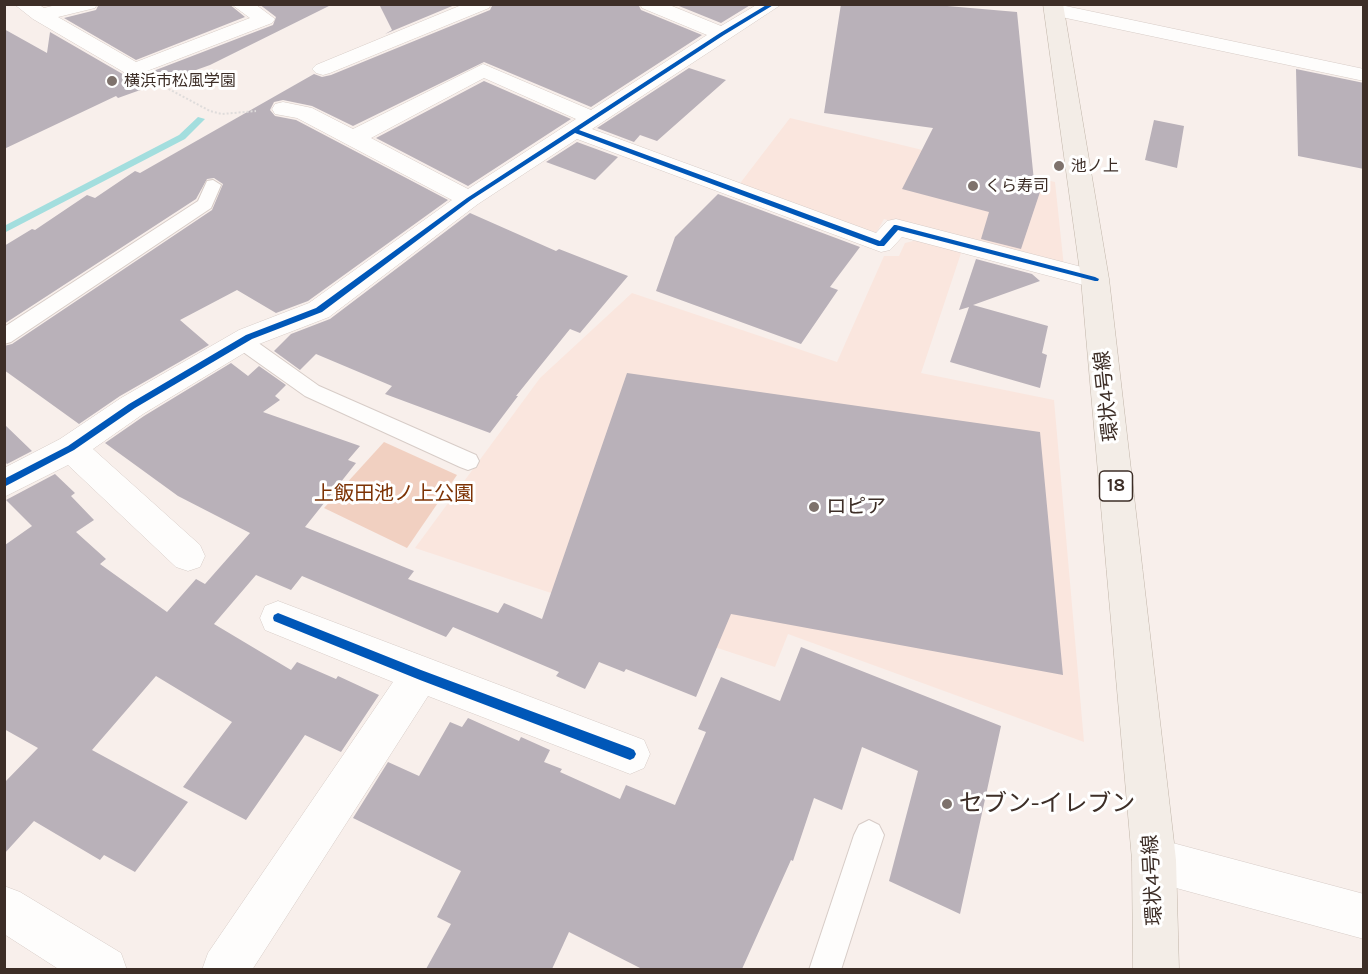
<!DOCTYPE html>
<html>
<head>
<meta charset="utf-8">
<style>
	body { margin:0 }
	#map { position:relative; width:1368px; height:974px; overflow:hidden; background:#f8efeb; font-family:Karla,sans-serif }
	canvas { display:block }
	.frame { position:absolute; inset:0; border:6px solid #3d2e27; pointer-events:none }
</style>
</head>
<body>
<div id="map">
<canvas width="1368" height="974"></canvas>
<div class="frame"></div>
</div>
<script>
const ctx = document.querySelector('canvas').getContext('2d');
ctx.lineJoin = 'round';
function paint(path, color) { ctx.fillStyle = color; ctx.fill(path, 'evenodd'); }
const poly = rows => new Path2D(rows.map(r => 'M' + r).join(''));
function strokePath(path, color, width, dash) { ctx.strokeStyle = color; ctx.lineWidth = width; ctx.lineCap = dash ? 'butt' : 'round'; ctx.setLineDash(dash || []); ctx.stroke(path); }
function drawText(font, color, halo, rows, align = 'center') {
  ctx.font = font + ' Karla,"Noto Sans JP",sans-serif'; ctx.lineWidth = 6; ctx.setLineDash([]); ctx.textBaseline = 'middle'; ctx.strokeStyle = halo; ctx.fillStyle = color; for (const [text, x, y, turn = 0] of rows) {
    ctx.save(); ctx.translate(x, y); ctx.rotate((+turn || 0) * Math.PI / 180); ctx.textAlign = isNaN(turn) ? turn : align; if (halo) ctx.strokeText(text, 0, 0); ctx.fillText(text, 0, 0); ctx.restore();
  }
}
const built = poly([
	[790,118,1055,182,1064,267,884,219,874,237,738,186],
	[921,239,962,250,921,373,1054,400,1084,742,788,634,775,667,415,548,540,378,632,293,837,362,884,256,899,256,905,243]
]);
const green = poly([
	[384,442,457,475,407,548,324,508]
]);
const stream = poly([
	[198,117,205,119,185,139,4,233,4,226,179,135,198,117]
]);
const building = poly([
	[99,4,229,4,245,17,136,60,64,18,96,10],
	[259,4,333,4,210,65,118,98,116,96,4,149,4,29,47,53,50,32,126,76,135,78,273,25,276,17],
	[379,4,457,4,385,34,392,30],
	[493,4,638,4,641,10,702,35,591,107,484,62,353,126,312,106,283,100,274,102,270,110,275,116,296,120,448,200,308,301,276,313,237,290,180,320,209,345,120,396,79,424,4,370,4,346,12,344,212,210,223,184,214,178,207,179,196,199,4,324,4,246,32,229,35,230,87,195,95,198,135,171,140,173,314,74,322,77,331,75,490,10],
	[674,4,752,4,721,23],
	[841,4,924,4,1017,12,1034,181,1043,183,1021,249,981,239,989,212,902,189,933,128,824,113],
	[689,68,726,80,657,141,640,135,634,142,597,128],
	[1296,69,1364,83,1364,169,1298,156],
	[484,81,571,119,468,186,376,138],
	[1154,120,1184,126,1177,168,1145,160],
	[577,142,618,157,595,180,546,162],
	[718,194,860,247,830,287,838,290,801,344,656,291,675,237],
	[470,213,556,251,559,249,628,276,580,333,570,329,516,396,518,396,490,433,385,394,392,386,316,354,300,370,274,351,291,334,330,319],
	[976,259,1032,274,1040,281,973,305,1048,326,1042,353,1047,355,1040,388,950,362,969,307,959,310],
	[231,363,248,376,259,366,286,385,275,396,280,400,263,412,360,446,348,460,356,463,305,527,414,571,408,579,498,613,504,603,542,619,627,373,1040,432,1063,675,731,614,696,697,626,669,624,672,599,662,585,689,556,676,559,672,453,627,446,637,302,576,291,590,256,575,214,624,291,670,297,662,336,679,338,676,379,695,341,752,305,735,246,820,183,787,232,722,156,676,92,750,188,802,135,872,104,855,100,860,34,821,4,854,4,783,38,748,4,729,5,545,32,526,6,500,55,474,75,493,71,496,94,520,76,532,106,559,100,564,167,612,196,579,205,584,250,533,178,496,105,443,144,416],
	[4,424,32,451,7,464,4,461],
	[801,647,1001,726,960,914,889,881,918,771,862,747,842,810,814,798,793,861,791,860,742,969,642,969,569,932,552,969,426,969,451,924,437,917,461,871,353,818,388,762,419,776,450,722,462,727,468,718,519,741,521,737,550,750,544,762,562,769,560,772,620,799,626,785,675,805,706,732,698,729,721,677,780,701]
]);
const path = poly([
	[165,87,210,111,222,114,256,111]
]);
const service = poly([
	[213,180,221,185,211,208,11,342,4,344,4,327,198,201,207,181,213,180],
	[243,335,250,337,319,386,476,455,479,461,476,467,468,470,460,467,305,396,236,347,233,342,236,337,243,335],
	[869,820,879,825,884,835,841,970,809,970,854,835,859,825,869,820]
]);
const minor = poly([
	[14,4,38,4,44,8,60,4,97,4,95,8,58,17,136,62,250,18,231,4,255,4,275,19,272,23,134,76,127,74,33,19,14,4],
	[464,4,491,4,489,8,330,73,323,75,316,73,312,69,316,65,464,4],
	[640,4,667,4,721,26,758,4,782,4,592,129,876,233,887,221,896,219,1105,273,1109,279,1105,285,1095,288,902,237,890,250,881,252,577,139,478,204,329,317,259,344,143,414,93,449,200,545,205,556,200,567,188,571,176,567,68,465,4,497,4,468,60,439,121,398,239,330,309,303,452,200,297,118,275,114,272,109,275,104,283,102,312,108,353,129,483,64,591,110,707,35,642,8,640,4],
	[484,78,576,119,468,189,371,138,484,78],
	[1056,4,1364,69,1364,81,1047,14,1044,10,1047,6,1056,4],
	[278,601,644,740,650,754,644,768,630,774,428,696,252,970,202,970,208,953,393,682,265,630,260,618,265,606,278,601],
	[1154,838,1364,894,1364,939,1154,882,1139,875,1132,860,1139,845,1154,838],
	[4,886,20,892,121,953,127,970,60,970,4,934,4,886]
]);
const primary = poly([
	[1043,4,1063,4,1109,279,1176,860,1179,970,1133,970,1132,860,1081,279,1043,4]
]);
const cycleway = poly([
	[768,4,775,4,724,35,579,130,880,241,894,225,896,225,1095,277,1099,279,1098,281,1095,281,898,230,884,246,878,246,575,133,471,200,322,312,252,339,135,408,74,450,4,487,4,479,68,446,129,404,246,335,316,308,467,198,720,33,768,4],
	[278,613,421,670,630,748,634,750,636,754,634,758,630,760,420,680,274,621,273,618,274,615,278,613]
]);
const markers = [
	[112,81,6,"#7e726c"],
	[1059,166,6,"#7e726c"],
	[973,186,6,"#7e726c"],
	[814,507,6,"#7e726c"],
	[947,804,6,"#7e726c"]
];
const farPoinames = [
	["横浜市松風学園",124,81],
	["池ノ上",1071,166],
	["くら寿司",985,186]
];
const shields = [
	[1116,486,33]
];
const shieldNames = [
	["18",1116,486]
];
const streetNames = [
	["環状4号線",1107,396,-96],
	["環状4号線",1153,880,-93]
];
const parkNames = [
	["上飯田池ノ上公園",394,494]
];
const poiNames = [
	["ロピア",826,507]
];
const nearPoinames = [
	["セブン-イレブン",959,804]
];
paint(built, '#fae6de');
paint(green, '#f1d0c1');
paint(stream, '#a3dede');
paint(building, '#b9b1b9');
strokePath(service, '#d7ccc7', 2);
strokePath(minor, '#d7ccc7', 1);
strokePath(primary, '#c1b5a9', 1);
strokePath(path, '#dfdcdb', 2, [2, 2]);
paint(service, '#fefdfc');
paint(minor, '#fefdfc');
paint(primary, '#f3ede7');
paint(cycleway, '#0057b8');
for (const [x, y, r, color] of markers) { const dot = new Path2D(); dot.arc(x, y, r, 0, 2 * Math.PI); ctx.fillStyle = color; ctx.fill(dot); strokePath(dot, '#fff', 2); }
drawText('16px', '#3d2e27', '#fff', farPoinames, 'left');
for (const [x, y, w] of shields) { const box = new Path2D(); box.roundRect(x - w / 2, y - 15, w, 30, 4.5); ctx.fillStyle = '#fff'; ctx.fill(box); strokePath(box, '#3d2e27', 1.5); }
drawText('bold 18px', '#3d2e27', null, shieldNames);
drawText('20px', '#3d2e27', '#fff', streetNames);
drawText('20px', '#7d3305', '#fff', parkNames);
drawText('20px', '#3d2e27', '#fff', poiNames, 'left');
drawText('24px', '#3d2e27', '#fff', nearPoinames, 'left');
</script>
</body>
</html>
